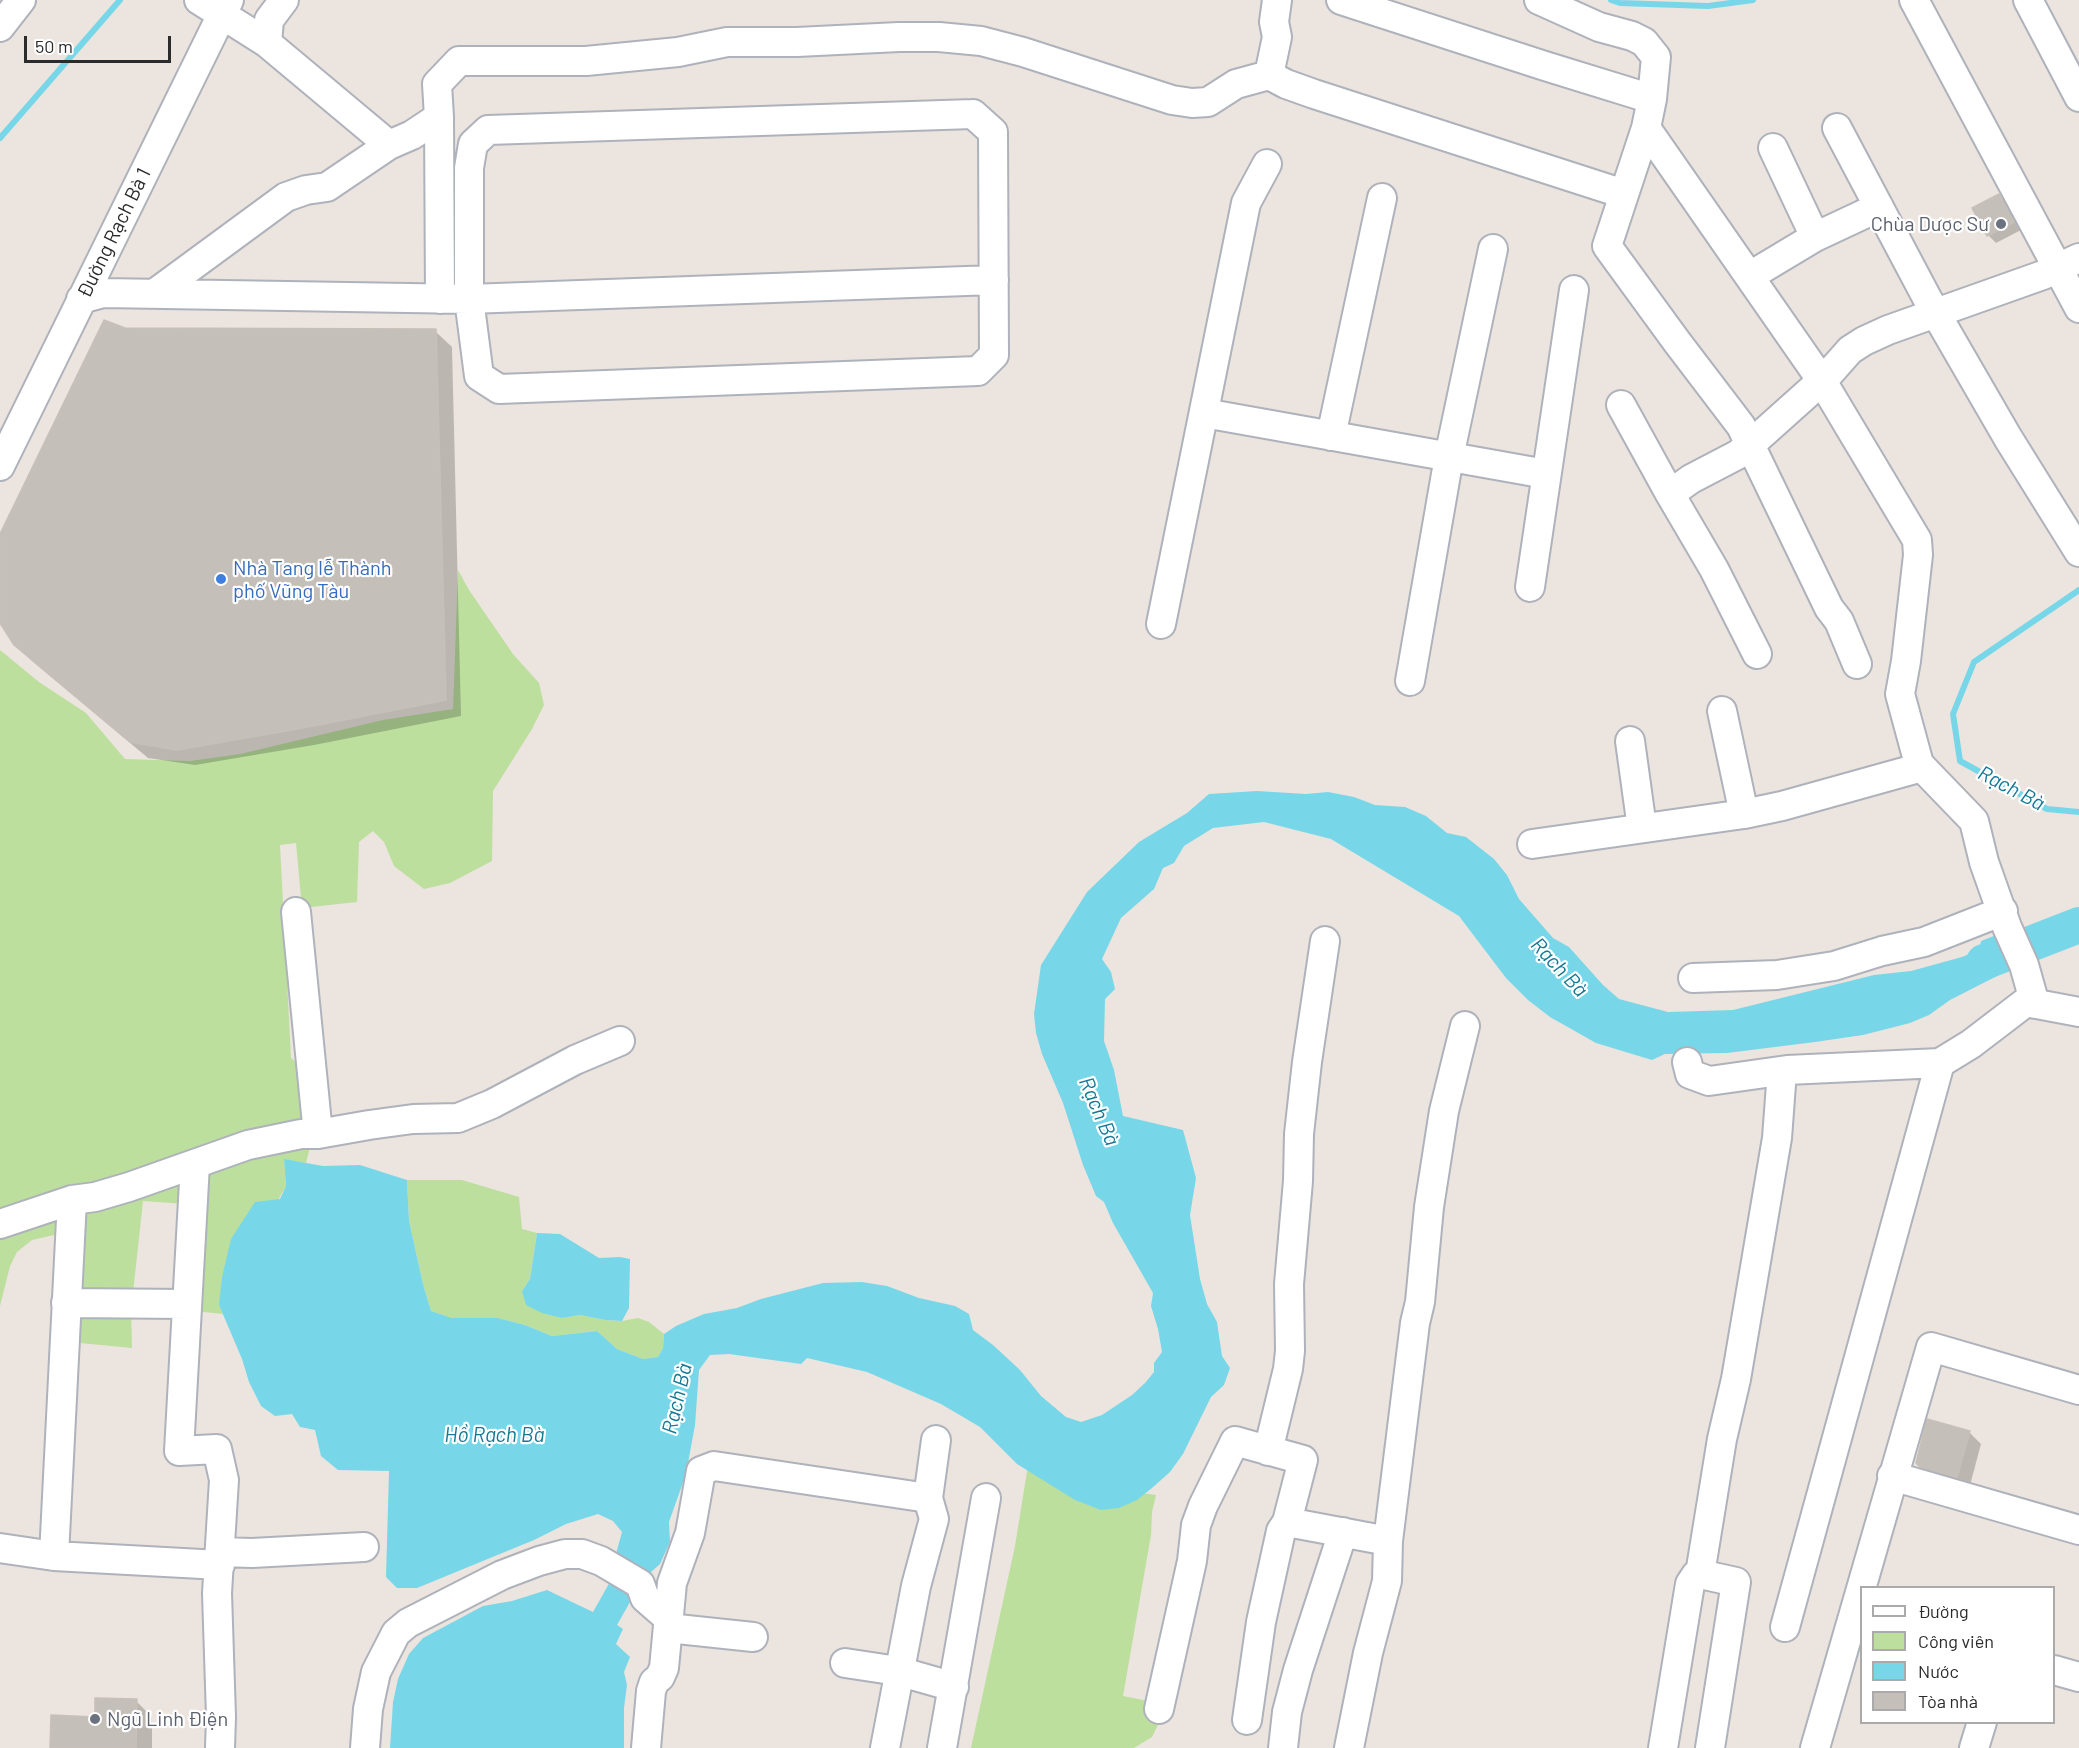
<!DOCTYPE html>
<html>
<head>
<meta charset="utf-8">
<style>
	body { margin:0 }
	#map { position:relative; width:2079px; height:1748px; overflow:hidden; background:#ece4de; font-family:Barlow,sans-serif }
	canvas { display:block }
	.legend { position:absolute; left:1860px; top:1586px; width:195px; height:138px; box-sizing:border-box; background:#fff; border:2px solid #aaa; margin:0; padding:8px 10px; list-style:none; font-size:18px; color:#2b2b2b }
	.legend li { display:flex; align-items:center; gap:12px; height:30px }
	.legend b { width:30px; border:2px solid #aaa }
	.scale { position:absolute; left:24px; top:36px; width:147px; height:27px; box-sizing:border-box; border:3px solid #2b2b2b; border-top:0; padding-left:8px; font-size:18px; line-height:21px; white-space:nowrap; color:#2b2b2b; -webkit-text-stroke:4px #fff; paint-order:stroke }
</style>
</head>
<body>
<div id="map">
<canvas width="2079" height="1748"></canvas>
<ul class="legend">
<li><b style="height:8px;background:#fff"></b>Đường</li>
<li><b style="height:16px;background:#bcdf9e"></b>Công viên</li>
<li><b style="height:16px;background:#77d7e8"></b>Nước</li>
<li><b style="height:16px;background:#c5bfb9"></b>Tòa nhà</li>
</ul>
<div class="scale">50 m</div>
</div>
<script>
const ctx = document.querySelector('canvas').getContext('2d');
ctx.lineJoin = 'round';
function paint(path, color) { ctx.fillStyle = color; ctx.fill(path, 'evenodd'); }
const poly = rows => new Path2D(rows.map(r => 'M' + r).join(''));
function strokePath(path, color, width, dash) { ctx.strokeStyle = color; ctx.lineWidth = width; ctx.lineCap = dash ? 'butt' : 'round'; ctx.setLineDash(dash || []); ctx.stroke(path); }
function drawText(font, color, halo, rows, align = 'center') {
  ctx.font = font + ' Barlow,sans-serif'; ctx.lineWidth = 4.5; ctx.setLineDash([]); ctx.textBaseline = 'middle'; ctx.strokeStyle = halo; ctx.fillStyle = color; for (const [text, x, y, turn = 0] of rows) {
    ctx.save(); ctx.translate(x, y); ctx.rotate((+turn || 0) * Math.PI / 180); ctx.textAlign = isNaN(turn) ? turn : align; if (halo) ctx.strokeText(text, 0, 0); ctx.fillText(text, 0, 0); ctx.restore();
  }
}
const green = poly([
	[458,570,469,590,513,654,539,683,544,705,532,729,493,791,492,861,450,883,424,889,394,866,384,842,373,831,359,842,357,902,302,908,296,843,280,845,291,1058,318,1081,322,1099,306,1163,284,1160,286,1186,219,1305,223,1314,194,1311,200,1205,143,1201,131,1311,132,1348,80,1343,85,1228,32,1240,17,1252,10,1266,0,1306,0,650,39,682,86,713,125,759,190,761,240,754,383,720,453,709],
	[407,1180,462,1180,519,1197,522,1229,537,1233,530,1279,522,1291,561,1318,580,1315,605,1320,622,1321,638,1318,649,1322,664,1334,663,1348,658,1357,643,1359,617,1349,597,1331,552,1336,525,1325,498,1318,452,1318,431,1311,423,1284,409,1221],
	[1030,1453,1112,1489,1156,1495,1152,1512,1151,1535,1123,1696,1168,1705,1152,1737,1134,1748,971,1748,1015,1546]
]);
const water = poly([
	[1257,791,1306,794,1328,792,1354,797,1375,805,1405,807,1426,816,1447,833,1466,837,1494,859,1507,875,1519,899,1553,938,1569,947,1603,985,1619,999,1668,1012,1733,1010,1874,975,1911,971,1962,957,1979,950,1981,941,2004,932,2016,961,1997,976,1950,1000,1929,1015,1910,1023,1863,1035,1815,1042,1727,1053,1665,1054,1652,1060,1596,1043,1550,1017,1528,1000,1506,978,1459,916,1331,839,1264,822,1213,828,1184,846,1174,863,1163,868,1154,889,1121,918,1102,959,1111,972,1115,989,1105,999,1104,1041,1114,1070,1123,1116,1183,1130,1196,1178,1190,1215,1200,1279,1207,1304,1217,1322,1222,1356,1230,1368,1224,1385,1211,1397,1183,1454,1170,1472,1152,1488,1137,1500,1119,1508,1101,1510,1075,1500,1017,1464,980,1427,941,1404,867,1372,807,1358,801,1364,729,1354,710,1355,699,1370,695,1425,686,1474,669,1522,670,1542,660,1564,643,1579,614,1561,622,1532,613,1521,598,1514,566,1524,534,1540,417,1588,397,1588,386,1577,389,1471,338,1470,321,1456,315,1430,300,1427,292,1414,275,1416,261,1406,249,1382,242,1359,219,1305,222,1277,231,1239,255,1202,280,1199,286,1186,284,1159,323,1166,360,1165,407,1180,409,1221,423,1284,431,1311,452,1318,498,1318,525,1325,552,1336,597,1331,617,1349,643,1359,658,1357,663,1348,664,1334,676,1326,704,1314,737,1308,761,1299,823,1283,862,1282,887,1286,919,1298,955,1306,969,1314,973,1330,993,1345,1020,1370,1041,1396,1066,1417,1081,1422,1102,1415,1132,1395,1145,1383,1154,1372,1154,1363,1162,1352,1158,1329,1151,1306,1153,1293,1113,1223,1104,1202,1096,1196,1083,1165,1063,1103,1042,1054,1036,1033,1034,1014,1041,965,1087,892,1139,842,1187,813,1209,794],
	[537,1233,560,1234,599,1258,620,1257,630,1259,629,1308,622,1321,605,1320,580,1315,562,1318,542,1313,526,1305,522,1291,530,1279],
	[611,1580,634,1595,617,1625,623,1629,616,1644,630,1657,624,1672,627,1685,624,1708,624,1748,390,1748,393,1702,398,1679,409,1654,423,1638,483,1606,512,1601,547,1590,593,1612]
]);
const shadow = poly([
	[1999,195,2006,203,2021,230,1996,243,1988,235],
	[125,330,435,331,452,347,461,716,314,745,195,765,148,758,32,661,15,644,0,621,0,537],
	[1969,1432,1981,1444,1969,1489,1933,1478,1921,1466],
	[136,1701,152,1717,152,1748,52,1748,97,1718]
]);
const stream = poly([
	[1611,0,1620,3,1708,6,1753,0],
	[0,138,120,0],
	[2079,590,1974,662,1953,714,1960,761,2047,809,2079,812]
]);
const river = poly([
	[1984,962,2079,925]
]);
const building = poly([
	[1999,194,2014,222,1987,236,1972,208,1999,194],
	[104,320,125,328,436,329,446,700,297,729,177,750,130,742,14,645,0,623,0,534,104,320],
	[1927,1419,1970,1431,1957,1477,1920,1467,1916,1463,1927,1419],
	[95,1698,137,1699,136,1748,50,1748,51,1715,95,1717,95,1698]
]);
const minor = poly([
	[199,0,267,43,389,145],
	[1341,0,1545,66,1652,99],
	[1539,0,1599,27,1632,36,1644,42,1656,57,1652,99,1646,128,1607,246,1677,342,1741,426,1829,608,1839,621,1857,664],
	[1914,0,2079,308],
	[2028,0,2079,97],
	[0,27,21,0],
	[267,43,269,20,284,0],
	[1269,75,1277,37,1274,22,1277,0],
	[973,114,993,132,994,355,978,371,499,389,479,376,469,299,469,168,473,144,488,130,973,114],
	[439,117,440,299],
	[1646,128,1822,381,1917,540,1918,555,1906,661,1900,694,1919,764,1974,821,1984,862,2007,927,2024,965,2035,1004],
	[1837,128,1927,298,2008,438,2079,552],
	[1773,148,1815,237],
	[1750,276,1815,237,1879,207],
	[154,294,286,197,306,190,327,187,389,145,412,135,439,117,437,84,459,61,586,61,678,52,727,42,797,42,899,37,939,37,981,41,1023,52,1172,100,1192,103,1208,102,1236,84,1269,75,1286,84,1314,94,1624,194],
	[81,299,103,293,469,299,994,280],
	[1621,405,1670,494,1714,569,1757,654],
	[1204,413,1546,474],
	[1331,436,1382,198],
	[0,466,229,0],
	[1670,494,1691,479,1737,455,1751,444,1827,376,1850,350,1864,341,1888,330,2043,275,2079,258],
	[1530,587,1574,290],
	[1161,624,1246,203,1267,164],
	[1410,681,1449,457,1493,249],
	[1722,711,1744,814,1782,806,1922,767],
	[1630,741,1642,828],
	[1532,844,1744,814],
	[296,912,318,1134],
	[1693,978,1777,975,1834,966,1882,951,1924,942,2003,911],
	[1687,1062,1690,1074,1709,1081,1787,1070,1940,1063,1971,1044,2026,1002,2079,1012],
	[195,1164,179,1451,217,1449,224,1480,217,1593,221,1717,220,1748],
	[0,1224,72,1200,95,1197,129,1187,248,1145,301,1134,318,1134,369,1125,413,1119,458,1118,492,1104,575,1060,620,1041],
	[66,1303,187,1304],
	[1268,1451,1288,1369,1290,1351,1289,1284,1298,1181,1299,1134,1307,1062,1325,941],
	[1892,1476,2079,1530],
	[1287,1522,1388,1541],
	[0,1548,54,1556,220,1565],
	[220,1552,252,1553,364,1547],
	[54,1556,72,1200],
	[1700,1574,1722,1439,1736,1379,1777,1138,1782,1071],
	[1785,1627,1940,1063],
	[668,1628,753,1637],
	[845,1663,898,1671,954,1687],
	[2054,1670,2079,1677],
	[1159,1709,1192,1561,1196,1525,1203,1506,1235,1441,1303,1460,1287,1522,1281,1531,1261,1622,1247,1720],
	[365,1748,368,1709,376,1672,396,1633,408,1623,502,1575,539,1561,565,1554,582,1554,601,1561,640,1584,645,1598,669,1619],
	[646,1748,651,1691,654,1682,660,1677,664,1668,672,1583,690,1533,701,1471,714,1466,928,1498],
	[885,1748,916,1586,934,1519,928,1498,936,1440],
	[942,1748,986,1498],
	[1283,1748,1287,1712,1298,1670,1343,1532],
	[1349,1748,1368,1653,1387,1581,1388,1541,1415,1323,1420,1302,1429,1207,1444,1111,1465,1026],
	[1663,1748,1690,1584,1696,1575,1700,1574,1736,1582,1710,1748],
	[1815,1748,1931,1347,2079,1390],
	[1974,1748,1982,1722]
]);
const markers = [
	[2001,224,6,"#6b7280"],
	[221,579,6,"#3f7fe0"],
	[95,1719,6,"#6b7280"]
];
const worshipNames = [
	["Chùa Dược Sư",1989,224],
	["Ngũ Linh Điện",107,1719,"left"]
];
const streetNames = [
	["Đường Rạch Bà 1",114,233,-64]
];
const shopNames = [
	["Nhà Tang lễ Thành",233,568],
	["phố Vũng Tàu",233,591]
];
const waterNames = [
	["Rạch Bà",2011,788,28],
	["Rạch Bà",1559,967,47],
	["Rạch Bà",1099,1111,67],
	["Rạch Bà",677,1399,-77],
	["Hồ Rạch Bà",494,1435]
];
paint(green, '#bcdf9e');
paint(water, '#77d7e8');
paint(shadow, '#0003');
strokePath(stream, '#77d7e8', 6);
strokePath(river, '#77d7e8', 36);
paint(building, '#c5bfb9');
strokePath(building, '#c7c0b8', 1.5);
strokePath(minor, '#aeb2bb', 32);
strokePath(minor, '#fff', 28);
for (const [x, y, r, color] of markers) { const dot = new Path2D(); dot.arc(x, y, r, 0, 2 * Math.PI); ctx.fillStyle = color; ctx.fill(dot); strokePath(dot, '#fff', 2); }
drawText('20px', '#5b616d', '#fff', worshipNames, 'right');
drawText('20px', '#2b2b2b', '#fff', streetNames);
drawText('20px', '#366cbe', '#fff', shopNames, 'left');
drawText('italic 21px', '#157895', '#fff', waterNames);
</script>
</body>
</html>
